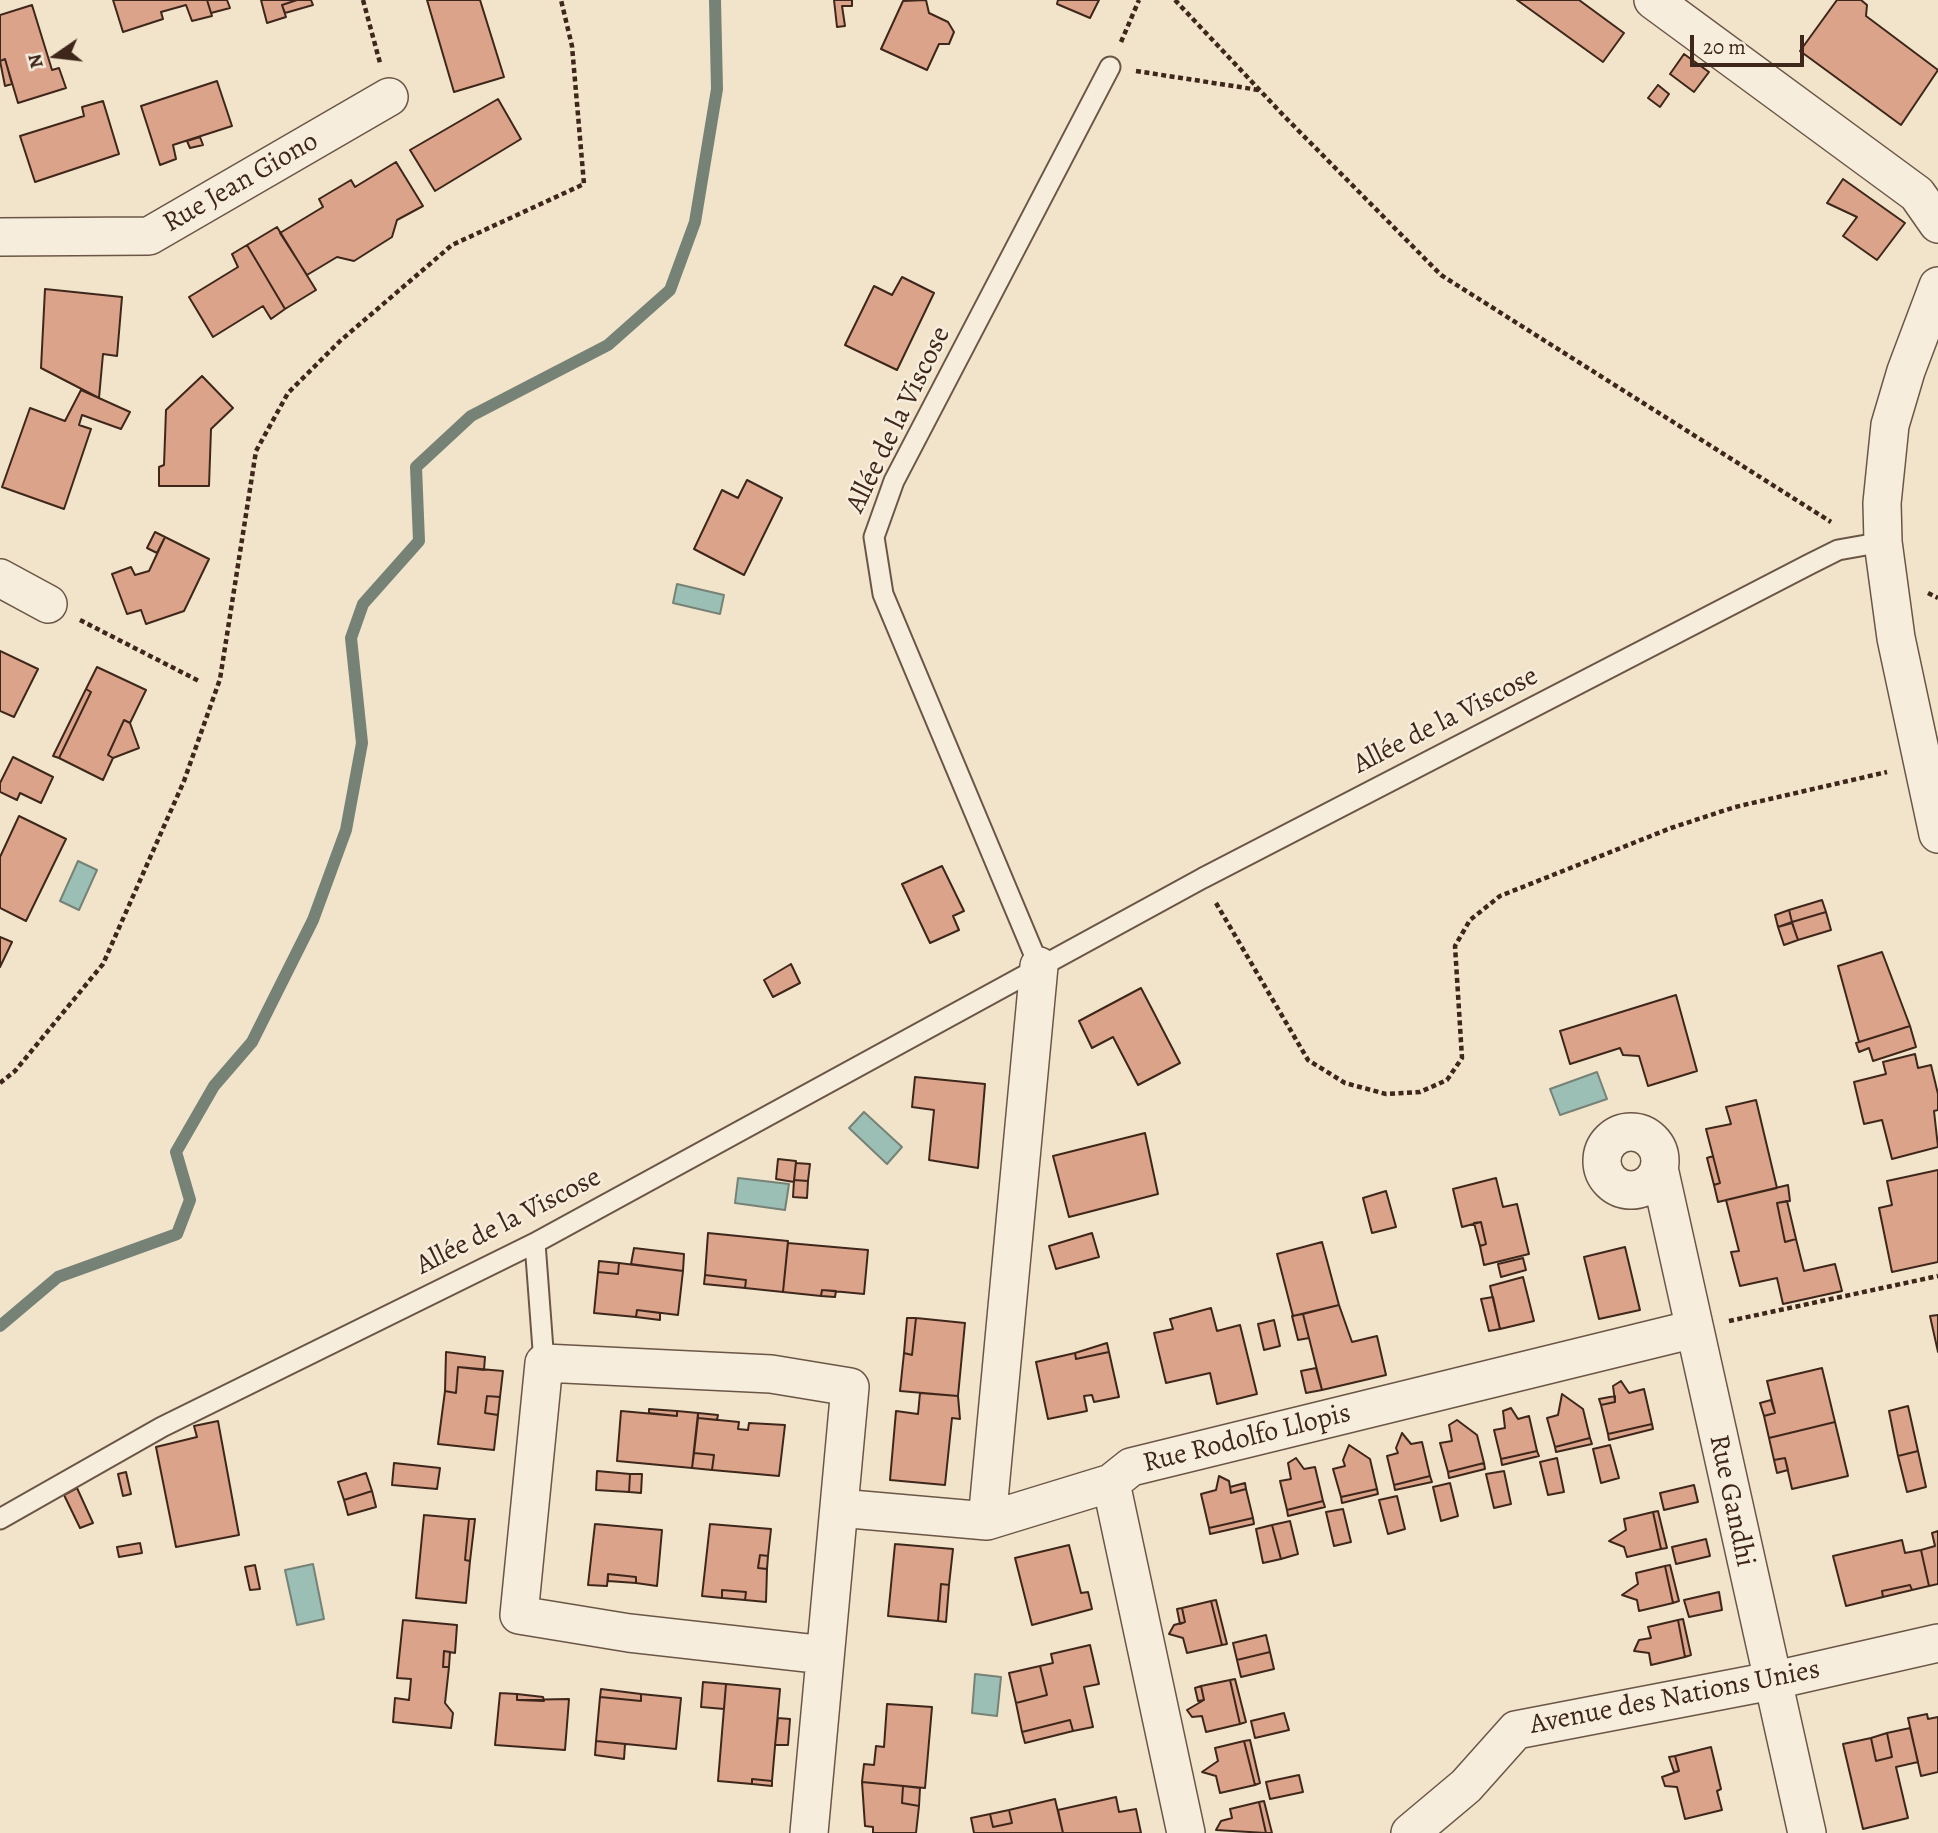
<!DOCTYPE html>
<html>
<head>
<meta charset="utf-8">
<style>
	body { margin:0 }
	#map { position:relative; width:1938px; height:1833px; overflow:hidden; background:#f1e4cb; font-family:Alegreya,serif }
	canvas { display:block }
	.north { position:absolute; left:21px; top:21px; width:70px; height:70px; -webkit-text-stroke:5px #f6eddd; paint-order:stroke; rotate:256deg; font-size:19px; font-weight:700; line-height:28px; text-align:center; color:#3e271a }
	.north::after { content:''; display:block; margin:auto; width:24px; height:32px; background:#3e271a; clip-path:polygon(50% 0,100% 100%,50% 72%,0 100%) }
	.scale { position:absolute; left:1690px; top:35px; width:114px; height:32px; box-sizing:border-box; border:4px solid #3e271a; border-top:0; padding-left:9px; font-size:21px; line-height:24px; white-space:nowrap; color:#3e271a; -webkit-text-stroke:5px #f6eddd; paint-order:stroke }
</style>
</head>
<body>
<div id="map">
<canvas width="1938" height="1833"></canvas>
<div class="north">N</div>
<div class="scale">20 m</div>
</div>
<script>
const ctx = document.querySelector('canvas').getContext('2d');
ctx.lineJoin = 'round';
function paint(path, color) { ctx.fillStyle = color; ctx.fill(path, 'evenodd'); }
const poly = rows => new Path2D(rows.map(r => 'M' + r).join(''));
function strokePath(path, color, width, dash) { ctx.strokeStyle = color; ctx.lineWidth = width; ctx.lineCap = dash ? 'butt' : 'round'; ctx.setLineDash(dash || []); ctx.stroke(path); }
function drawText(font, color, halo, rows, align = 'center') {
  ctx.font = font + ' Alegreya,serif'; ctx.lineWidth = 5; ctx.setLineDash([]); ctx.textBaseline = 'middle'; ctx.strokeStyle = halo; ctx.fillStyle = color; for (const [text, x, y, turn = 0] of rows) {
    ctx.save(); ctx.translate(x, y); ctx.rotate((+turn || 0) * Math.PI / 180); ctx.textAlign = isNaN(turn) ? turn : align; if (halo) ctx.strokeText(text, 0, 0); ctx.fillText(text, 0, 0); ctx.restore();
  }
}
const water = poly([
	[677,584,724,595,720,614,673,603,677,584],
	[78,861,97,870,79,910,60,901,78,861],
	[1597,1072,1607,1099,1560,1115,1550,1089,1597,1072],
	[864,1112,902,1147,887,1164,849,1128,864,1112],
	[738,1178,789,1184,785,1210,735,1203,738,1178],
	[313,1564,324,1619,297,1625,285,1570,313,1564],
	[975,1674,1001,1677,997,1716,972,1713,975,1674]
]);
const stream = poly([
	[0,1326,58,1277,177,1234,190,1200,176,1152,214,1086,252,1042,313,920,346,830,362,743,351,638,363,604,419,541,416,467,471,416,608,345,670,290,695,222,717,89,715,0]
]);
const building = poly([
	[113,0,207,0,212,16,192,21,186,5,161,12,163,19,123,32,113,0],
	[207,0,227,0,230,8,211,13,207,0],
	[261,0,297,0,282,5,286,17,267,23,261,0],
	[297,0,311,0,313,5,285,13,282,5,297,0],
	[427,0,480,0,504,77,454,92,427,0],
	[834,0,852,0,852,6,842,6,845,26,837,27,834,0],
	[926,0,929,13,948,22,954,32,949,44,939,44,927,70,881,49,903,1,926,0],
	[1058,0,1099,0,1090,18,1057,4,1058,0],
	[1517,0,1579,0,1624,33,1603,62,1517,0],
	[1837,0,1861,0,1867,5,1866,16,1938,70,1901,125,1800,51,1837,0],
	[32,5,52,70,59,68,66,88,18,103,5,59,0,61,0,15,32,5],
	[1684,54,1709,72,1694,92,1670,74,1684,54],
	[5,59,12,84,5,86,0,61,5,59],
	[217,81,232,126,173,145,176,159,160,165,141,106,217,81],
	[1658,85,1669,94,1660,107,1648,98,1658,85],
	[498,99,521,139,435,191,410,150,498,99],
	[103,101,119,154,35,182,20,136,84,116,82,107,103,101],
	[200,137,203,145,190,148,187,141,200,137],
	[396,162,423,206,397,220,392,237,354,261,337,257,307,275,280,233,323,207,319,199,351,180,355,187,396,162],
	[1843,179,1905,223,1877,260,1843,236,1857,217,1827,203,1843,179],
	[277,227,316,290,285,309,247,245,277,227],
	[247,245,285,309,271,319,263,306,213,337,189,297,238,267,232,254,247,245],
	[902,277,934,293,897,370,845,345,874,286,892,295,902,277],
	[45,289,122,297,117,356,103,354,99,398,41,368,45,289],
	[202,376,233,408,211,429,209,486,159,486,159,467,164,465,166,410,202,376],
	[81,390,130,412,121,429,82,415,79,425,91,429,64,509,2,487,30,408,65,421,81,390],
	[747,480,782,498,744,575,694,549,722,490,738,498,747,480],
	[155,532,165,537,157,553,147,548,155,532],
	[165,537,209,559,184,611,146,624,141,610,127,614,112,574,131,567,135,575,149,571,165,537],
	[0,651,38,669,14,717,0,711,0,651],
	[97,667,146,690,130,723,124,720,108,755,113,758,103,780,59,758,91,692,86,689,97,667],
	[86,689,91,692,59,758,53,756,86,689],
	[124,720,130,723,139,748,113,758,108,755,124,720],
	[13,757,53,777,41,803,20,793,17,800,0,792,0,783,13,757],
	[19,816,66,839,26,921,0,908,0,857,19,816],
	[942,866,964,911,953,916,959,930,930,943,902,884,942,866],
	[1822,900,1826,912,1792,922,1789,910,1822,900],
	[1789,910,1792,922,1778,927,1775,915,1789,910],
	[1826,912,1831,930,1798,940,1792,922,1826,912],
	[1792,923,1798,940,1784,945,1778,927,1792,923],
	[0,937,12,942,0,967,0,937],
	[1882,952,1910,1026,1859,1042,1838,966,1882,952],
	[791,964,800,983,773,997,764,980,791,964],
	[1141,988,1180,1063,1138,1085,1113,1037,1092,1048,1079,1021,1141,988],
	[1676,995,1697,1071,1648,1086,1639,1056,1623,1055,1620,1048,1570,1064,1560,1031,1676,995],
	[1910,1026,1916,1047,1873,1061,1869,1048,1859,1052,1856,1043,1910,1026],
	[1915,1054,1918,1068,1931,1065,1938,1094,1938,1110,1934,1111,1938,1147,1892,1159,1882,1120,1864,1124,1854,1082,1886,1074,1883,1062,1915,1054],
	[915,1077,985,1084,978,1168,929,1160,934,1110,912,1107,915,1077],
	[1756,1100,1777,1188,1718,1202,1714,1185,1720,1183,1706,1129,1731,1124,1726,1107,1756,1100],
	[1145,1133,1158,1194,1069,1217,1053,1156,1145,1133],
	[1713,1156,1720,1183,1714,1185,1707,1158,1713,1156],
	[778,1159,796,1161,794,1182,776,1179,778,1159],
	[796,1163,810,1164,808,1181,794,1180,796,1163],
	[1938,1170,1938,1262,1892,1272,1879,1208,1892,1205,1887,1181,1938,1170],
	[1496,1178,1503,1207,1517,1204,1529,1254,1484,1265,1480,1246,1486,1244,1481,1222,1462,1227,1453,1189,1496,1178],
	[794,1180,808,1181,807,1198,793,1197,794,1180],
	[1788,1185,1790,1201,1777,1203,1785,1242,1796,1239,1804,1271,1835,1264,1842,1291,1783,1304,1777,1278,1740,1286,1731,1252,1739,1251,1726,1200,1788,1185],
	[1386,1191,1396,1227,1372,1233,1363,1198,1386,1191],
	[1787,1201,1796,1239,1785,1242,1777,1203,1787,1201],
	[1481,1222,1486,1244,1480,1246,1474,1223,1481,1222],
	[708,1233,788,1241,783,1292,745,1288,746,1280,705,1275,708,1233],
	[1092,1233,1099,1257,1056,1269,1049,1246,1092,1233],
	[1322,1242,1339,1305,1293,1316,1277,1254,1322,1242],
	[788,1243,868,1250,864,1294,822,1290,821,1296,783,1292,788,1243],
	[1625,1247,1640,1310,1599,1319,1584,1257,1625,1247],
	[634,1248,684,1254,683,1271,631,1264,634,1248],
	[1523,1258,1526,1270,1501,1277,1498,1264,1523,1258],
	[599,1261,619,1263,618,1274,598,1272,599,1261],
	[619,1263,683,1271,678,1315,637,1310,636,1317,594,1313,598,1272,618,1274,619,1263],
	[705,1275,746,1280,745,1288,704,1284,705,1275],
	[1523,1277,1534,1321,1500,1329,1490,1286,1523,1277],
	[822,1290,836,1291,835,1297,821,1296,822,1290],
	[1493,1297,1500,1329,1489,1331,1481,1299,1493,1297],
	[1339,1305,1352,1342,1377,1336,1386,1375,1322,1390,1303,1314,1339,1305],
	[1211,1308,1217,1331,1240,1325,1257,1394,1217,1404,1210,1373,1166,1383,1154,1333,1173,1329,1170,1319,1211,1308],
	[637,1310,660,1313,660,1320,636,1317,637,1310],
	[1303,1314,1309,1338,1298,1340,1292,1316,1303,1314],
	[1938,1315,1938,1352,1930,1316,1938,1315],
	[907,1318,916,1318,912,1355,904,1353,907,1318],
	[916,1318,965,1323,958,1396,900,1391,904,1353,912,1355,916,1318],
	[1274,1320,1280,1346,1264,1350,1258,1324,1274,1320],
	[1107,1343,1109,1352,1076,1359,1075,1353,1107,1343],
	[446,1352,485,1357,484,1370,458,1367,456,1393,445,1391,446,1352],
	[1109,1352,1119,1397,1094,1402,1092,1395,1084,1396,1087,1411,1048,1419,1036,1362,1075,1353,1076,1359,1109,1352],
	[458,1367,503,1371,500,1397,487,1396,485,1413,498,1415,494,1450,438,1444,445,1391,456,1393,458,1367],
	[1316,1368,1322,1390,1306,1393,1301,1371,1316,1368],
	[1822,1368,1835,1422,1769,1438,1764,1416,1775,1413,1767,1381,1822,1368],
	[1621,1381,1629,1393,1644,1389,1652,1424,1608,1434,1601,1405,1615,1402,1613,1386,1621,1381],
	[920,1393,958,1396,960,1419,952,1418,945,1485,890,1480,896,1411,918,1414,920,1393],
	[1562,1394,1583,1409,1590,1438,1555,1447,1547,1418,1558,1415,1562,1394],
	[487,1396,500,1397,498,1415,485,1413,487,1396],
	[1615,1396,1615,1402,1601,1405,1599,1399,1615,1396],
	[1771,1400,1775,1413,1764,1416,1760,1403,1771,1400],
	[1908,1406,1918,1451,1898,1456,1889,1411,1908,1406],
	[1511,1408,1518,1419,1529,1416,1537,1451,1501,1459,1494,1430,1505,1428,1503,1411,1511,1408],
	[649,1409,677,1411,677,1416,649,1413,649,1409],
	[621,1411,677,1416,677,1411,698,1413,692,1468,617,1461,621,1411],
	[698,1413,718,1415,717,1420,698,1418,698,1413],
	[698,1418,739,1422,738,1429,748,1430,749,1423,785,1425,779,1476,712,1470,714,1455,694,1453,698,1418],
	[1457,1420,1477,1435,1484,1463,1448,1472,1440,1443,1452,1441,1449,1425,1457,1420],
	[218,1421,239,1535,176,1547,156,1447,197,1437,194,1426,218,1421],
	[1835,1422,1848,1476,1792,1489,1785,1458,1774,1460,1769,1438,1835,1422],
	[1652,1424,1653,1429,1609,1440,1608,1434,1652,1424],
	[1402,1433,1411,1444,1422,1442,1430,1476,1394,1485,1387,1456,1398,1453,1396,1448,1402,1433],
	[1590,1438,1592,1444,1556,1452,1555,1447,1590,1438],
	[1349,1445,1370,1459,1377,1489,1341,1497,1333,1469,1345,1466,1343,1460,1349,1445],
	[1610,1445,1619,1478,1601,1483,1593,1449,1610,1445],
	[1537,1451,1539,1456,1502,1465,1501,1459,1537,1451],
	[1918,1451,1926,1487,1907,1492,1898,1456,1918,1451],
	[694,1453,714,1455,712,1470,692,1468,694,1453],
	[1296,1458,1304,1469,1315,1467,1323,1501,1287,1510,1280,1481,1291,1479,1288,1463,1296,1458],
	[1557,1458,1564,1492,1548,1495,1540,1462,1557,1458],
	[1785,1458,1788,1470,1777,1473,1774,1460,1785,1458],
	[394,1463,440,1468,437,1489,392,1485,394,1463],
	[1484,1463,1485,1469,1449,1478,1448,1472,1484,1463],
	[597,1471,630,1474,629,1492,596,1490,597,1471],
	[1504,1471,1511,1504,1494,1508,1486,1474,1504,1471],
	[126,1472,131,1494,123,1496,118,1474,126,1472],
	[366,1473,372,1491,344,1500,338,1482,366,1473],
	[630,1474,642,1474,641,1493,629,1492,630,1474],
	[1219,1476,1229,1481,1231,1493,1246,1489,1253,1518,1209,1528,1201,1494,1216,1490,1219,1476],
	[1430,1476,1432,1482,1395,1490,1394,1485,1430,1476],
	[1245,1483,1246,1489,1231,1493,1230,1487,1245,1483],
	[1450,1483,1458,1516,1441,1521,1433,1487,1450,1483],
	[1694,1485,1698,1502,1664,1510,1660,1493,1694,1485],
	[77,1488,93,1523,80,1528,64,1495,77,1488],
	[1377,1489,1378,1494,1342,1503,1341,1497,1377,1489],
	[372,1491,376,1507,348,1515,344,1500,372,1491],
	[1397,1496,1405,1529,1388,1534,1379,1500,1397,1496],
	[1323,1501,1325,1507,1288,1516,1287,1510,1323,1501],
	[1343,1509,1351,1542,1334,1546,1326,1512,1343,1509],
	[1658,1511,1667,1548,1661,1549,1653,1512,1658,1511],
	[1653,1512,1661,1549,1627,1557,1624,1547,1609,1541,1626,1530,1624,1519,1653,1512],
	[424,1515,469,1519,465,1560,470,1561,466,1603,416,1598,424,1515],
	[1253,1518,1254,1524,1210,1534,1209,1528,1253,1518],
	[469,1519,475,1519,470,1561,465,1560,469,1519],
	[1290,1521,1298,1554,1281,1559,1272,1525,1290,1521],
	[595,1524,662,1530,657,1586,636,1583,636,1577,608,1574,607,1586,588,1585,595,1524],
	[710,1524,771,1529,768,1556,760,1555,758,1568,767,1569,766,1602,745,1600,746,1592,722,1590,722,1598,702,1596,710,1524],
	[1272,1525,1281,1559,1263,1563,1256,1529,1272,1525],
	[1938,1531,1938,1584,1929,1586,1921,1550,1935,1546,1932,1533,1938,1531],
	[1706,1539,1710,1556,1676,1564,1672,1547,1706,1539],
	[1902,1540,1905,1553,1921,1550,1929,1586,1912,1590,1910,1585,1882,1591,1883,1597,1846,1606,1833,1556,1902,1540],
	[140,1543,142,1553,119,1557,117,1547,140,1543],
	[895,1544,953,1549,949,1585,941,1584,938,1621,888,1616,895,1544],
	[1069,1545,1081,1593,1088,1592,1092,1609,1032,1625,1015,1558,1069,1545],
	[760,1555,768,1556,767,1569,758,1568,760,1555],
	[255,1565,260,1589,250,1590,245,1567,255,1565],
	[1670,1565,1679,1601,1673,1603,1665,1566,1670,1565],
	[1665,1566,1673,1603,1639,1611,1637,1600,1622,1595,1638,1584,1636,1573,1665,1566],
	[608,1574,636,1577,636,1583,608,1581,608,1574],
	[941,1584,949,1585,946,1622,938,1621,941,1584],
	[1910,1585,1912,1590,1883,1597,1882,1591,1910,1585],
	[722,1590,746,1592,745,1600,722,1598,722,1590],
	[1719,1592,1722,1610,1689,1617,1684,1600,1719,1592],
	[1216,1600,1227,1644,1222,1645,1211,1601,1216,1600],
	[1211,1601,1222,1645,1187,1653,1183,1638,1169,1634,1174,1625,1185,1622,1182,1608,1211,1601],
	[1182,1608,1185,1622,1180,1624,1177,1609,1182,1608],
	[1683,1619,1691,1655,1685,1657,1678,1620,1683,1619],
	[403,1620,457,1625,455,1653,444,1651,443,1667,449,1667,445,1703,453,1713,451,1728,393,1722,395,1698,409,1700,411,1679,397,1678,403,1620],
	[1678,1620,1685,1657,1651,1665,1649,1653,1634,1651,1639,1640,1651,1638,1648,1627,1678,1620],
	[1266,1635,1270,1652,1237,1660,1233,1643,1266,1635],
	[1090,1645,1099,1684,1084,1687,1093,1727,1073,1731,1070,1720,1022,1732,1016,1703,1047,1695,1040,1666,1053,1663,1051,1654,1090,1645],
	[444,1651,450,1652,449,1667,443,1667,444,1651],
	[1270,1652,1274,1669,1241,1677,1237,1660,1270,1652],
	[1040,1666,1047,1695,1016,1703,1009,1673,1040,1666],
	[1235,1679,1246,1722,1240,1724,1230,1680,1235,1679],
	[1230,1680,1240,1724,1206,1732,1202,1716,1192,1717,1187,1710,1204,1700,1201,1686,1230,1680],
	[703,1682,726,1684,724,1709,701,1707,703,1682],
	[726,1684,780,1689,772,1781,752,1779,752,1784,718,1781,726,1684],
	[1201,1686,1204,1700,1198,1701,1195,1688,1201,1686],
	[601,1689,641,1694,641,1701,600,1697,601,1689],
	[500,1693,517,1694,517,1700,569,1699,565,1750,495,1745,500,1693],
	[517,1694,543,1697,544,1701,517,1700,517,1694],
	[641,1694,681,1698,676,1749,596,1741,600,1697,641,1701,641,1694],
	[887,1704,932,1707,925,1788,862,1782,864,1764,874,1765,876,1746,884,1747,887,1704],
	[1284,1713,1289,1730,1255,1738,1251,1721,1284,1713],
	[1927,1714,1928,1719,1938,1717,1938,1772,1921,1776,1908,1718,1927,1714],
	[778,1718,790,1719,788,1745,775,1745,778,1718],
	[1070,1720,1073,1731,1025,1743,1022,1732,1070,1720],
	[1910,1728,1918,1762,1896,1767,1908,1818,1863,1829,1843,1744,1871,1738,1876,1761,1892,1757,1887,1733,1910,1728],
	[1887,1733,1892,1757,1876,1761,1871,1738,1887,1733],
	[1250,1740,1260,1783,1255,1785,1244,1741,1250,1740],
	[596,1741,625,1744,624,1759,595,1755,596,1741],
	[1244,1741,1255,1785,1220,1793,1216,1776,1202,1772,1218,1761,1215,1748,1244,1741],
	[1711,1747,1721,1789,1717,1791,1722,1810,1685,1819,1677,1787,1665,1786,1662,1777,1679,1771,1675,1756,1711,1747],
	[1675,1756,1679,1771,1674,1772,1669,1757,1675,1756],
	[1299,1775,1303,1792,1270,1799,1266,1782,1299,1775],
	[752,1779,772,1781,772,1786,752,1784,752,1779],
	[862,1782,903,1786,902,1803,919,1806,916,1833,873,1833,873,1827,865,1826,862,1782],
	[903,1786,920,1788,919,1806,902,1803,903,1786],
	[1116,1797,1119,1812,1136,1809,1141,1833,1063,1833,1058,1810,1116,1797],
	[1055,1799,1063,1833,974,1833,971,1818,990,1814,993,1827,1012,1823,1009,1810,1055,1799],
	[1264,1801,1272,1833,1266,1833,1259,1802,1264,1801],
	[1259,1802,1266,1833,1216,1830,1221,1821,1232,1818,1230,1809,1259,1802],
	[1009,1810,1012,1823,993,1827,990,1814,1009,1810]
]);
const path = poly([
	[363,0,380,63],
	[1175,0,1284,116,1441,275,1831,522],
	[1121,42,1139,0],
	[1136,71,1259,90],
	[1928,593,1938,598],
	[80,620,201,682],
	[1216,903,1308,1060,1345,1083,1386,1094,1420,1092,1447,1080,1462,1058,1455,946,1470,920,1500,896,1671,828,1735,807,1887,772],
	[0,1083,15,1071,103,964,184,781,220,679,256,451,288,393,340,341,452,245,584,184,572,46,561,0],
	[1729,1321,1938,1276]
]);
const lane = poly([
	[1039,966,883,594,874,537,894,481,1110,67],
	[535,1243,544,1363],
	[0,1519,162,1427,535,1243,1203,878,1810,564,1838,550,1883,542]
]);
const street = poly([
	[1653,0,1917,194,1938,224],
	[0,237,149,236,389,97],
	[1938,286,1906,371,1890,425,1882,503,1883,542,1896,638,1938,834],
	[0,578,48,604],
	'1602 1161a29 29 0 1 1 58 0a29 29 0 1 1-58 0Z',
	[1659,1168,1807,1833],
	[839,1508,987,1521,1111,1483],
	[987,1521,1039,966],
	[809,1833,850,1387,771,1374,544,1363,519,1615,629,1633,825,1655],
	[1186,1833,1111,1483,1131,1467,1694,1329],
	[1410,1833,1466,1786,1516,1730,1771,1681,1938,1643]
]);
const streetNames = [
	["Rue Jean Giono",241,183,-30],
	["Allée de la Viscose",899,420,-64],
	["Allée de la Viscose",1446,721,-27],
	["Allée de la Viscose",509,1222,-27],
	["Rue Rodolfo Llopis",1247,1439,-14],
	["Rue Gandhi",1731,1501,78],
	["Avenue des Nations Unies",1675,1698,-11]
];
paint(water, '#9bbfb4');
strokePath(water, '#768276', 2);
strokePath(stream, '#768276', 12);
paint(building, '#dba38a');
strokePath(building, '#3e271a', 2);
strokePath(lane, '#6b5646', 23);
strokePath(street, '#6b5646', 40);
strokePath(path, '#3e271a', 4.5, [5, 3.5]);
strokePath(lane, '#f6eddd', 19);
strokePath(street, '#f6eddd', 37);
drawText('28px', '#3e271a', '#f6eddd', streetNames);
</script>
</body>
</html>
